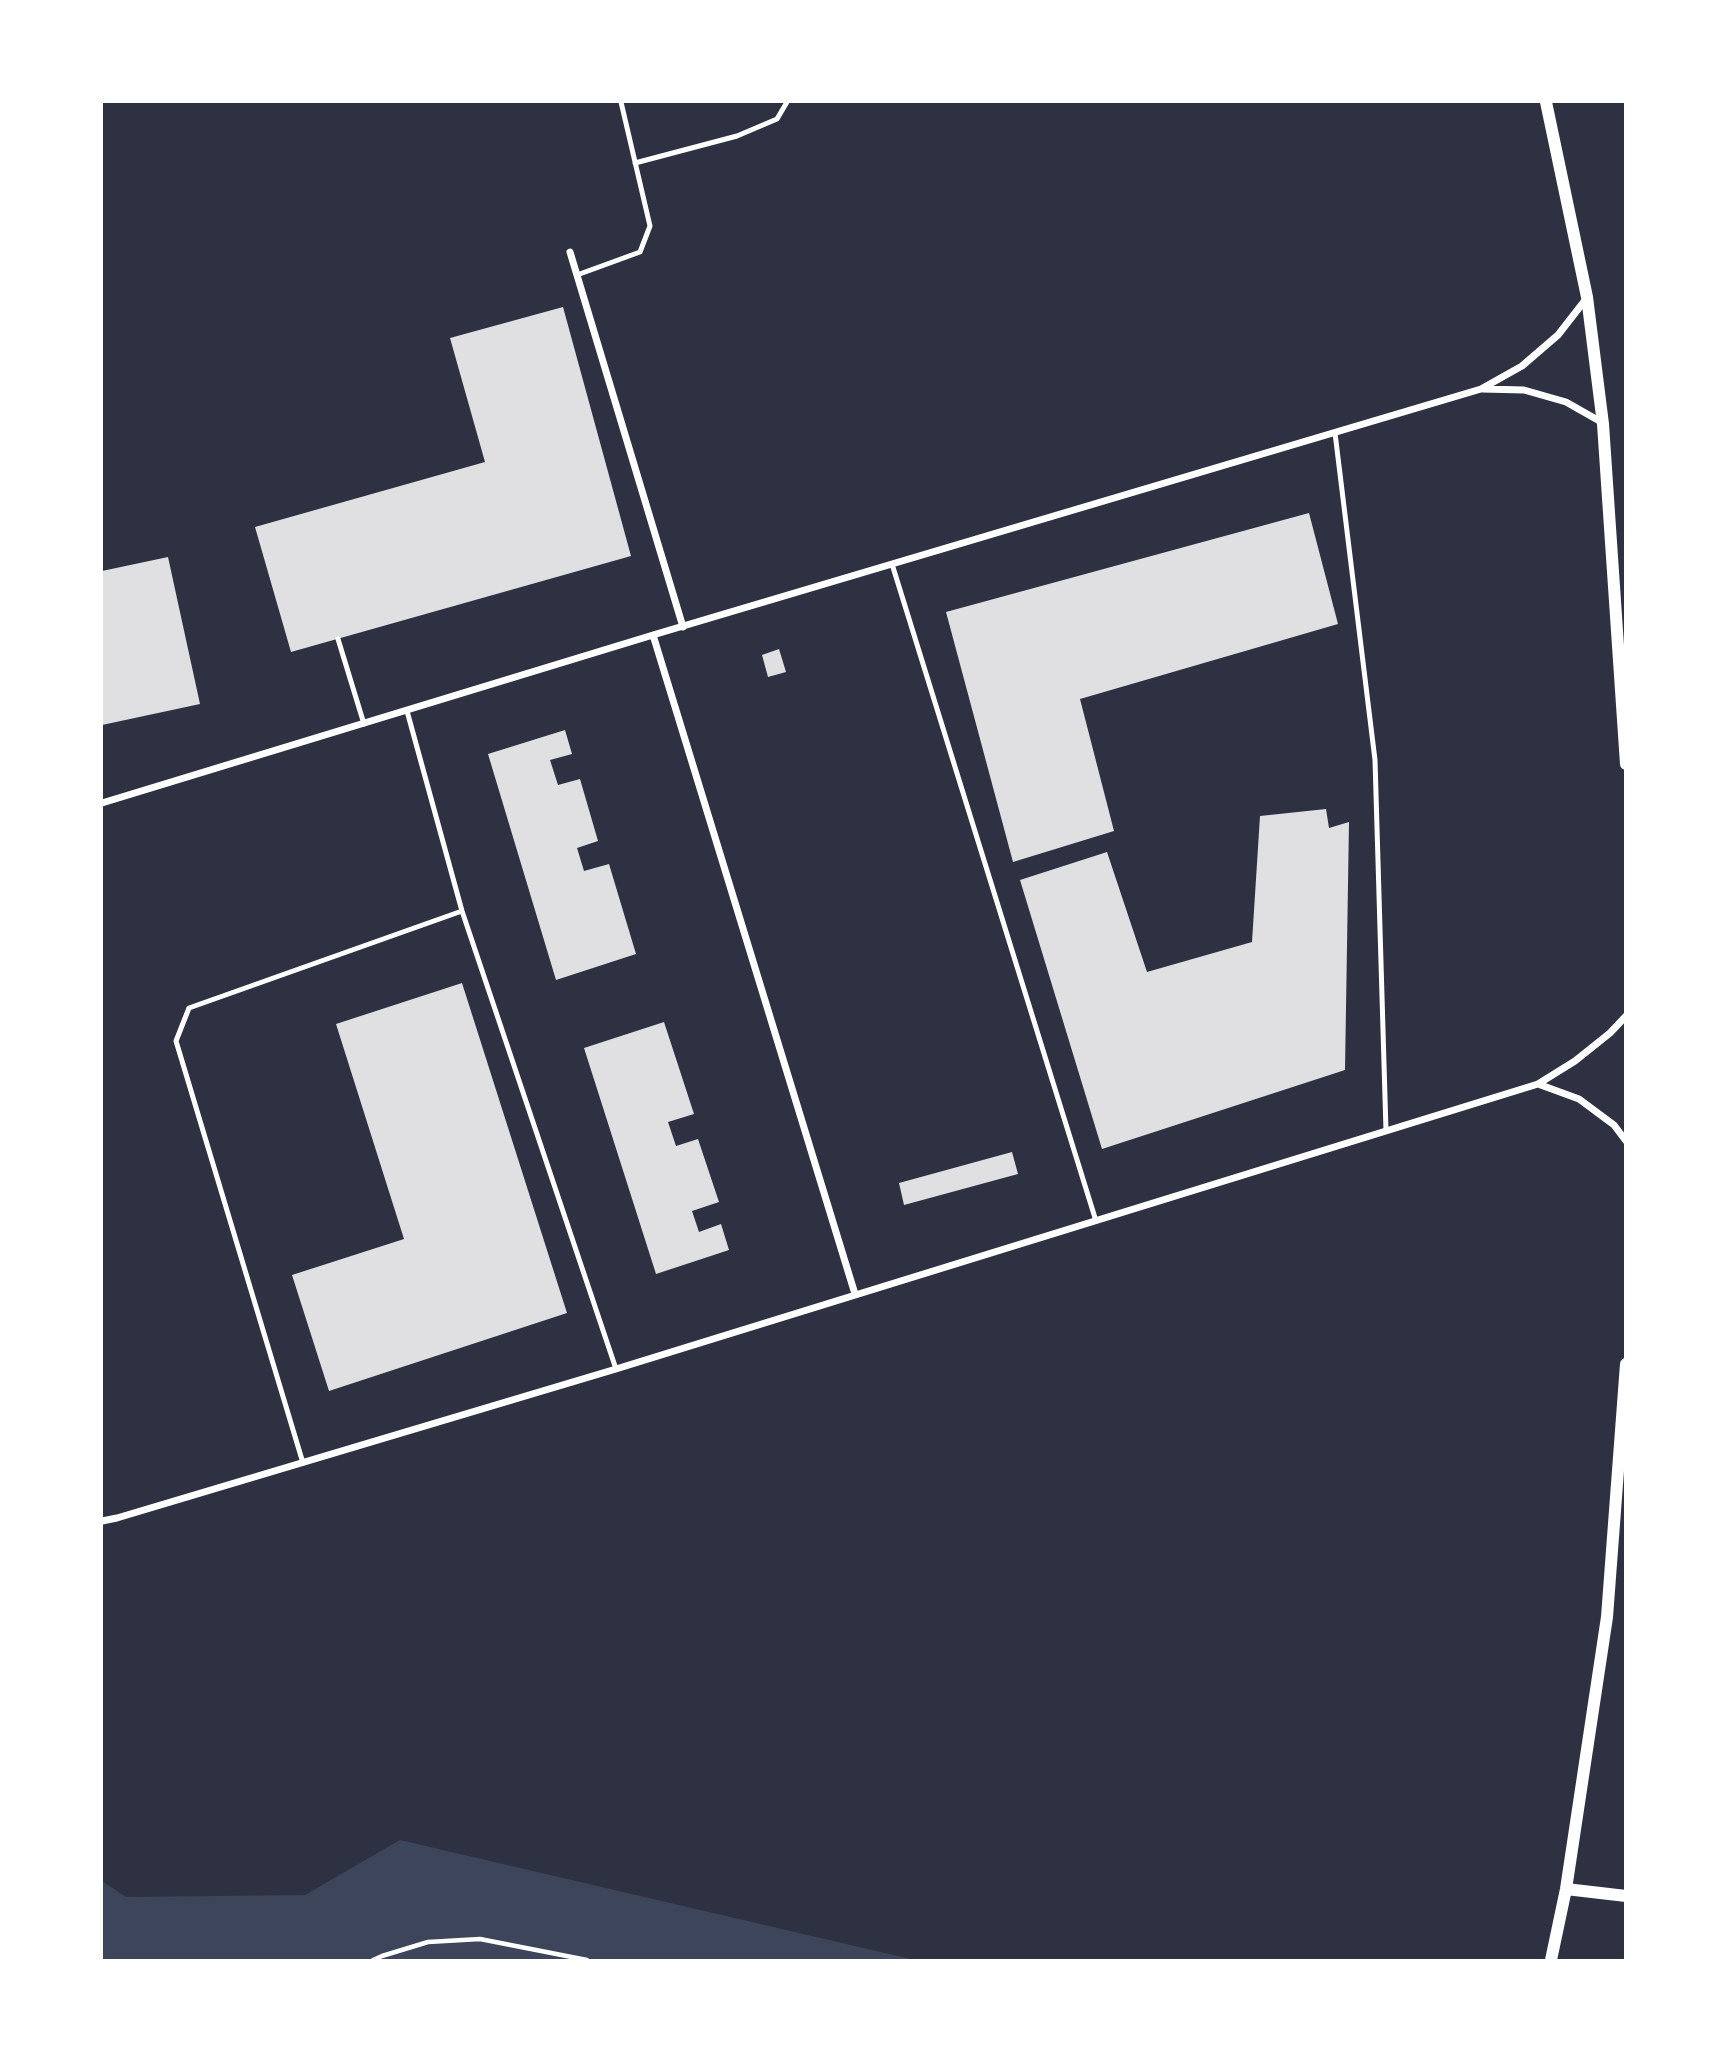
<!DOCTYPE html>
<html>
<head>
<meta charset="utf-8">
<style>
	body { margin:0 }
	#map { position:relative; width:1727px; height:2062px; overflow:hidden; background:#2d3142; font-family:Lato,sans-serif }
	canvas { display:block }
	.frame { position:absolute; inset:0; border:103px solid #fff; pointer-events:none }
</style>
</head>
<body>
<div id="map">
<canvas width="1727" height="2062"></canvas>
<div class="frame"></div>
</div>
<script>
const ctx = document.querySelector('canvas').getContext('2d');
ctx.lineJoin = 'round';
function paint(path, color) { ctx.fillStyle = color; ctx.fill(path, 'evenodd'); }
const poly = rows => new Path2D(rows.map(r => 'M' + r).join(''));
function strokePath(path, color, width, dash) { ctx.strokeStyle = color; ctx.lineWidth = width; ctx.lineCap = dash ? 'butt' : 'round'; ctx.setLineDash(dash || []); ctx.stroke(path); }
const green = poly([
	[400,1840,915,1960,102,1960,102,1881,126,1897,305,1895]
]);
const building = poly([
	[563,307,631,556,291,652,255,527,485,462,450,338],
	[1309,513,1338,624,1080,699,1114,831,1013,862,946,612],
	[168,557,200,704,102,725,102,571],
	[779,649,786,672,768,677,762,655],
	[565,730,572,754,550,760,558,785,580,779,598,841,577,848,584,871,609,864,636,954,556,980,488,754],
	[1326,809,1329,828,1349,822,1345,1070,1102,1149,1020,880,1107,852,1147,972,1252,942,1260,816],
	[462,983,567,1313,329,1391,292,1275,404,1239,336,1024],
	[664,1022,694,1114,668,1122,676,1146,698,1139,719,1202,692,1211,699,1232,721,1224,729,1250,656,1274,584,1048],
	[1012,1152,1018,1174,904,1205,899,1183]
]);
const path = poly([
	[373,1960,382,1956,428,1942,480,1939,587,1960]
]);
const service = poly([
	[635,163,737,136,777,119,787,102],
	[577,275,640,252,650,226,621,102],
	[1335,433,1375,760,1386,1131],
	[892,564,1096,1221],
	[338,639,364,724],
	[407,711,462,911,616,1369],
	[303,1463,176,1041,189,1008,462,911]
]);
const minor = poly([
	[570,252,683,627],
	[1482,389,1524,390,1566,402,1603,423],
	[653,635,855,1294],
	[102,803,653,635,1481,389,1522,366,1558,335,1586,299],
	[1538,1084,1579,1099,1614,1125,1626,1141],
	[102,1521,117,1518,616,1369,1538,1084,1575,1061,1610,1033,1626,1016]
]);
const tertiary = poly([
	[1546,102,1587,297,1603,424,1626,764],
	[1566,1889,1626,1896],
	[1551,1960,1566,1889,1607,1617,1626,1364]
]);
paint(green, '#3c4559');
paint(building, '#e0e0e3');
strokePath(path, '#fff', 4.5);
strokePath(service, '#fff', 5);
strokePath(minor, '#fff', 7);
strokePath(tertiary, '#fff', 12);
</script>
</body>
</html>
